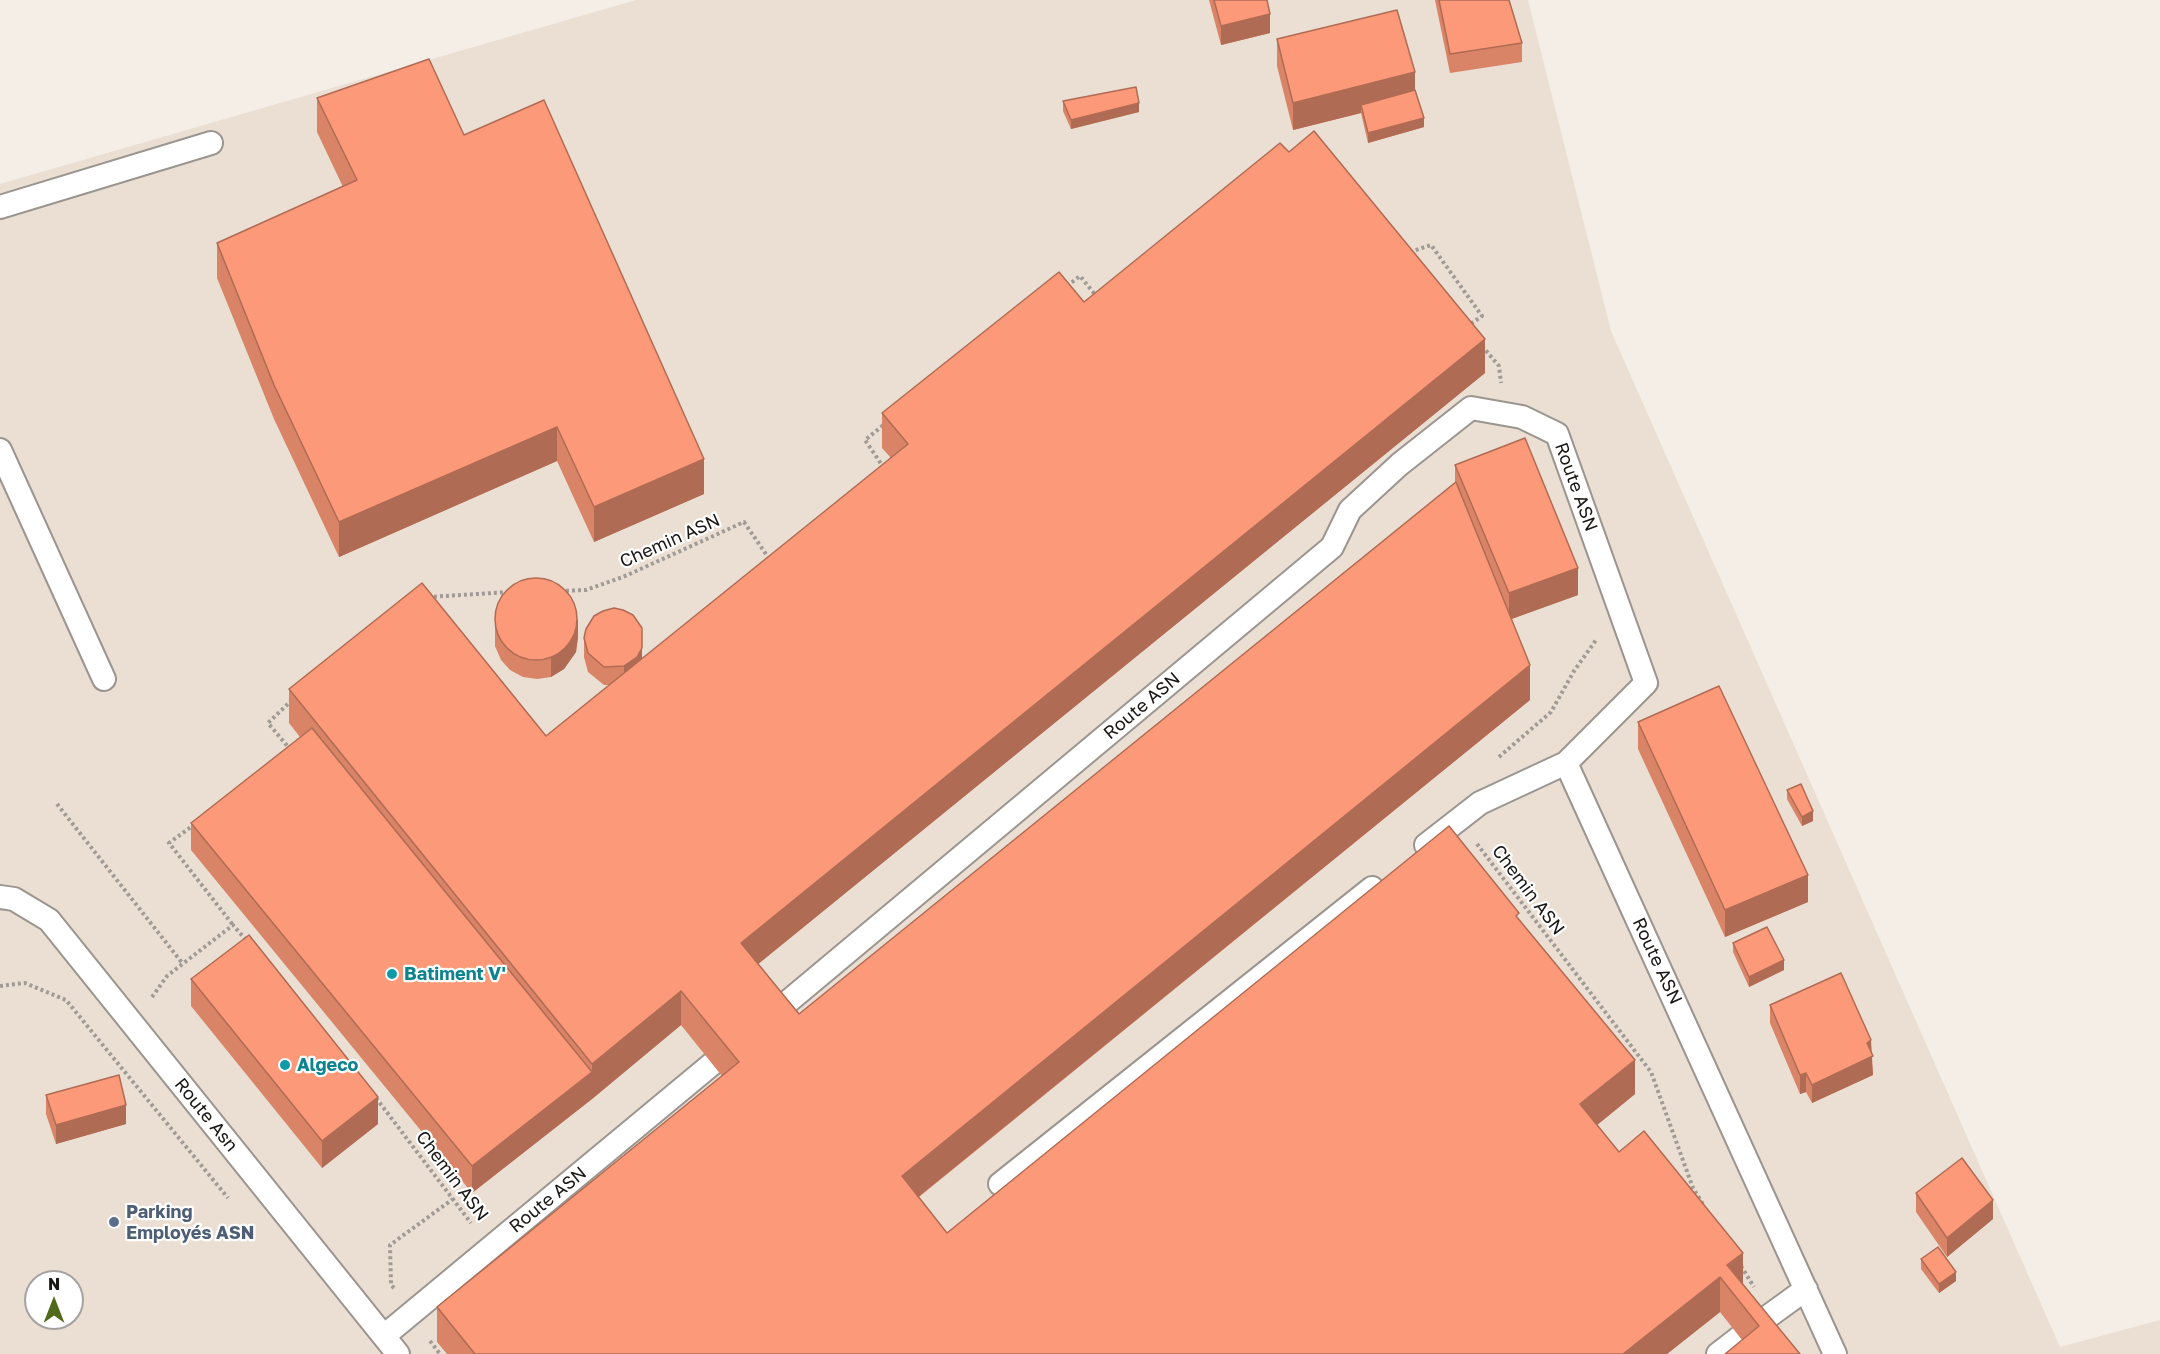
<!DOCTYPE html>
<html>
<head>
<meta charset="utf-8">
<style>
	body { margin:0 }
	#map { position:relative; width:2160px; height:1354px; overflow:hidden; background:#f4eee7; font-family:"Golos Text",sans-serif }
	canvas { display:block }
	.north { position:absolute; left:24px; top:1270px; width:60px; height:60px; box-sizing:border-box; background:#fff; border:2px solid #a3a2a1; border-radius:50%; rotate:0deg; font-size:16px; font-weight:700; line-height:24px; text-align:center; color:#191715 }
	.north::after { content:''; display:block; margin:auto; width:21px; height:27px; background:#51691a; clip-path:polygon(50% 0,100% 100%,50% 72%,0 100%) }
</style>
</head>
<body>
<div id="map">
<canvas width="2160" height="1354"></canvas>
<div class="north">N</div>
</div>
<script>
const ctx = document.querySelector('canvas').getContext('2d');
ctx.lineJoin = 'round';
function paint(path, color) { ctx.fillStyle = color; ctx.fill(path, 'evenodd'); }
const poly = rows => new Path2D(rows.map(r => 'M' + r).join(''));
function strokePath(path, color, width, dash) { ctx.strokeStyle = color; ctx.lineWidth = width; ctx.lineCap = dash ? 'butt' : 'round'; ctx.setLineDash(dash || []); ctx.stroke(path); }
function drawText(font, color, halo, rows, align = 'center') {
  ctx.font = font + ' "Golos Text",sans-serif'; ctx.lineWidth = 4.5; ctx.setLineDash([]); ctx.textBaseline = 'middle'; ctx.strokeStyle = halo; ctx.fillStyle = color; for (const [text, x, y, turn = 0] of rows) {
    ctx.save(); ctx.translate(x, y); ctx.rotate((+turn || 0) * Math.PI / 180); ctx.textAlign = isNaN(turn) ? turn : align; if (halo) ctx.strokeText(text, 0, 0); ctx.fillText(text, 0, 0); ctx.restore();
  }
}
const built = poly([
	[636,0,1528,0,1611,331,2060,1347,2160,1320,2160,1354,0,1354,0,184],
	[36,1282,72,1282,72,1318,36,1318]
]);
const path = poly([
	[1410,252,1431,245,1482,316,1469,325],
	[1067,286,1080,276,1097,297],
	[1482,346,1499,366,1501,383],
	[884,468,865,440,886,423],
	[560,591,586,590,623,577,744,522,770,560],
	[428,597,510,592],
	[287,750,289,748,268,723,291,701],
	[1499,757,1551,712,1574,671,1596,640],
	[57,804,183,964],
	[195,824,169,843,233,925],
	[1477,844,1651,1072,1693,1188,1704,1206],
	[0,986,25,983,66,1000,228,1198],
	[152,997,167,976,233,925,247,941],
	[376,1098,471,1223],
	[1741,1266,1754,1287],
	[394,1288,391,1285,390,1245,453,1199],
	[430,1341,440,1354]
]);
const lane = poly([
	[0,207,211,143],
	[0,450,104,679],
	[1426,845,1480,803,1566,763],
	[0,897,14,899,49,920,398,1354],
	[772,1015,1332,547,1350,510,1400,464,1471,408,1522,417,1557,434,1646,683,1566,763,1835,1354],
	[1000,1184,1372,888],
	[1751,1329,1806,1289],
	[384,1336,712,1064],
	[1718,1354,1740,1337]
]);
const wall = poly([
	[1209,0,1267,0,1270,33,1221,45],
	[1435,0,1509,0,1522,43,1522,62,1450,73],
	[1277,39,1415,90,1424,127,1368,143,1361,113,1293,130,1277,66],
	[317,98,464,135,704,494,594,542,557,461,339,557,274,419,217,278,217,243,343,187,317,132],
	[1063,101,1139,112,1071,129,1063,111],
	[1084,302,1485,373,758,964,799,1014,1455,482,1455,465,1578,595,1511,619,1530,700,919,1197,947,1233,1519,920,1635,1094,1597,1125,1619,1152,1743,1284,1800,1354,1742,1340,1720,1312,1667,1354,447,1354,437,1342,437,1307,722,1076,681,1025,592,1099,472,1193,191,850,191,823,300,737,289,723,289,689,546,736,609,685,604,685,588,672,584,657,584,638,642,659,891,458,882,448,882,413],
	[495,627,578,637,576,652,564,669,551,677,537,679,523,677,510,670,501,660,495,646],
	[1638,722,1808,902,1725,937,1638,749],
	[1787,790,1813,821,1802,826,1787,799],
	[1733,943,1784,970,1749,987,1733,952],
	[191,979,378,1124,322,1168,191,1006],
	[1770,1005,1871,1053,1873,1075,1812,1103,1806,1092,1800,1094,1770,1023],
	[46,1095,126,1124,56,1144,46,1114],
	[1916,1193,1993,1219,1947,1257,1916,1212],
	[1921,1259,1956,1281,1939,1293,1921,1269]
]);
const shadedWall = poly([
	[1270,14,1270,33,1221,45,1221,26],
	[1415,72,1415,100,1361,105,1361,113,1293,130,1293,103],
	[1139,103,1139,112,1071,129,1071,120],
	[1424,118,1424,127,1368,143,1368,133],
	[1485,339,1485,373,741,978,741,943],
	[557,427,557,461,339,557,339,522],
	[704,459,704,494,594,542,594,507],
	[1578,568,1578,595,1509,620,1509,593],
	[578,619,578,637,576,652,564,669,551,677,551,658],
	[642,648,642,667,624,685,624,666],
	[1530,665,1530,700,902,1210,902,1176],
	[1813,811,1813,821,1802,826,1802,817],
	[1808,875,1808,902,1725,937,1725,910],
	[1784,960,1784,970,1749,987,1749,977],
	[681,991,681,1025,592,1099,592,1064],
	[1871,1040,1873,1075,1812,1103,1812,1085],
	[1635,1060,1635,1094,1580,1139,1580,1104],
	[592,1072,592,1099,472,1193,472,1166],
	[1806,1073,1806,1092,1800,1094,1800,1075],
	[378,1097,378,1124,322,1168,322,1141],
	[126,1105,126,1124,56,1144,56,1125],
	[1993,1200,1993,1219,1947,1257,1947,1238],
	[1743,1253,1743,1288,1727,1265],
	[1956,1272,1956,1281,1939,1293,1939,1284],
	[1720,1277,1720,1312,1667,1354,1623,1354]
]);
const building = poly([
	[1214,0,1267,0,1270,14,1221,26,1214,0],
	[1439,0,1509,0,1522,43,1450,54,1439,0],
	[1397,10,1415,72,1293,103,1277,39,1397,10],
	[429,59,464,135,544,100,704,459,594,507,557,427,339,522,274,385,217,243,357,180,317,98,429,59],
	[1136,87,1139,103,1071,120,1063,101,1136,87],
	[1415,90,1424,118,1368,133,1361,105,1415,90],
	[1314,131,1485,339,741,943,799,1014,1456,482,1530,665,902,1176,947,1233,1449,826,1519,913,1516,916,1635,1060,1580,1104,1619,1152,1644,1131,1743,1253,1727,1265,1800,1354,1725,1354,1759,1326,1720,1277,1623,1354,475,1354,437,1307,739,1062,681,991,592,1064,289,689,422,583,546,736,908,444,882,413,1059,272,1084,302,1280,143,1289,152,1314,131],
	[1525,438,1578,568,1509,593,1455,465,1525,438],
	'495 619a41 41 0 1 1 82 0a41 41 0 1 1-82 0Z',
	[614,608,623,610,633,615,642,628,642,648,637,657,624,666,604,667,588,653,584,638,586,629,594,616,603,611,614,608],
	[1719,686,1808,875,1725,910,1638,722,1719,686],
	[312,728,592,1072,472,1166,191,823,312,728],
	[1801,784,1813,811,1802,817,1787,790,1801,784],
	[1767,927,1784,960,1749,977,1733,943,1767,927],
	[249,935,378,1097,322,1141,191,979,249,935],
	[1841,973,1871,1040,1867,1043,1873,1056,1812,1085,1806,1073,1800,1075,1770,1005,1841,973],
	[119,1075,126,1105,56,1125,46,1095,119,1075],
	[1962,1158,1993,1200,1947,1238,1916,1193,1962,1158],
	[1938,1247,1956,1272,1939,1284,1921,1259,1938,1247]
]);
const markers = [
	[392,974,6,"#0f9aa8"],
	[285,1065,6,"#0f9aa8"],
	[114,1222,6,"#5c6f8a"]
];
const streetNames = [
	["Route ASN",1576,487,70],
	["Chemin ASN",670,541,-24],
	["Route ASN",1142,706,-40],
	["Chemin ASN",1528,890,53],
	["Route ASN",1657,961,65],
	["Route Asn",206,1115,51],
	["Chemin ASN",452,1176,53],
	["Route ASN",548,1200,-39]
];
const cultureNames = [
	["Batiment V'",404,974],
	["Algeco",297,1065]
];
const serviceNames = [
	["Parking",126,1212],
	["Employés ASN",126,1233]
];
paint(built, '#ebdfd3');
strokePath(lane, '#9b958f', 26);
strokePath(path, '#a09b96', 4, [3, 3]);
strokePath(lane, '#fff', 22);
paint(wall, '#d98467');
paint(shadedWall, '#b06b54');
paint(building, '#fc9978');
strokePath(building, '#b06b54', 1.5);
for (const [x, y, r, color] of markers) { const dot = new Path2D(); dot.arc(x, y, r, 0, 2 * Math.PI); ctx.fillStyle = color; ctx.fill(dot); strokePath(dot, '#fff', 2); }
drawText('18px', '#191715', '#fff', streetNames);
drawText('bold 18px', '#0d838f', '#fff', cultureNames, 'left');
drawText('bold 18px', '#4e5e75', '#fff', serviceNames, 'left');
</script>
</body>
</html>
